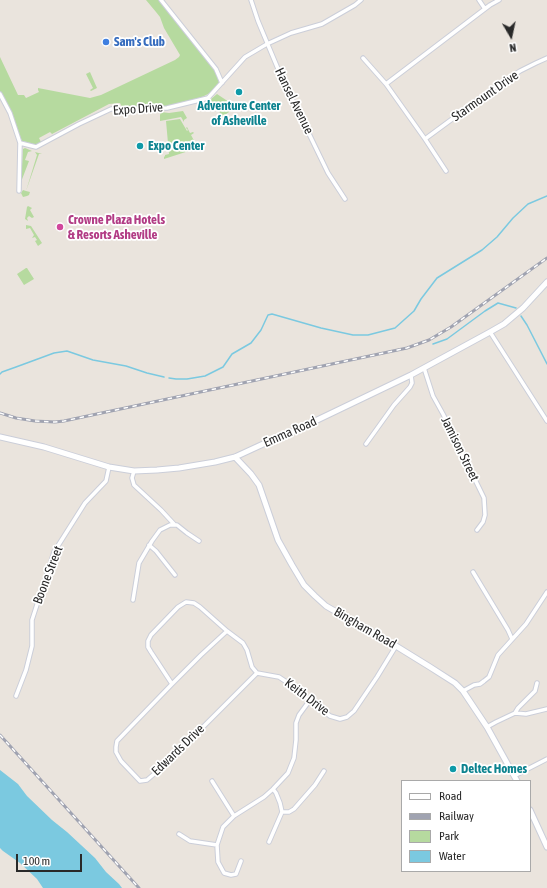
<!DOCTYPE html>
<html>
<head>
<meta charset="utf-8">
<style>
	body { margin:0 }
	#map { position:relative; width:547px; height:888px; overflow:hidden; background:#eae4dd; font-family:"Asap Condensed",sans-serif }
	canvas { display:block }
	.legend { position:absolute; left:401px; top:780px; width:130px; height:92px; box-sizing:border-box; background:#fff; border:1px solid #a9a9a9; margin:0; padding:5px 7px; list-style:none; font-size:12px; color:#292929 }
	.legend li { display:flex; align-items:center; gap:8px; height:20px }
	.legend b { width:20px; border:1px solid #a9a9a9 }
	.north { position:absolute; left:491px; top:16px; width:40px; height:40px; -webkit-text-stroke:3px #fff; paint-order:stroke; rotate:171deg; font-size:11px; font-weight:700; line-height:16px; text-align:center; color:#292929 }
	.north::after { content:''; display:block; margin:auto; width:14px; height:18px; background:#292929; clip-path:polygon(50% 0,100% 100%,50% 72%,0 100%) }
	.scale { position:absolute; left:16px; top:854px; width:66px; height:18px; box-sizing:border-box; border:2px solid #292929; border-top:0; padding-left:5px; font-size:12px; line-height:14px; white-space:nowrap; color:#292929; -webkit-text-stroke:3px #fff; paint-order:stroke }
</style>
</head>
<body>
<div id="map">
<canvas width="547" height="888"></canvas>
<ul class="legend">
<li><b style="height:5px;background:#fff"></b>Road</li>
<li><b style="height:5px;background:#a0a3b1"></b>Railway</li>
<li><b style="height:11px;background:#b6da9f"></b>Park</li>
<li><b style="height:11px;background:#7bc9e0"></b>Water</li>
</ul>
<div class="north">N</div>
<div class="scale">100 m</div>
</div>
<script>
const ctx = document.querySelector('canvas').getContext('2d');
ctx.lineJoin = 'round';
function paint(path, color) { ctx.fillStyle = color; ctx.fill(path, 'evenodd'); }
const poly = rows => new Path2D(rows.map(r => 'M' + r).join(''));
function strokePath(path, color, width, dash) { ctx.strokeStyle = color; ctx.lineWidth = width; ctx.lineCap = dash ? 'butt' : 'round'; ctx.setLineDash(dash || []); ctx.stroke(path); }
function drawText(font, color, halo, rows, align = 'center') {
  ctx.font = font + ' "Asap Condensed",sans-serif'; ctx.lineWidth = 3.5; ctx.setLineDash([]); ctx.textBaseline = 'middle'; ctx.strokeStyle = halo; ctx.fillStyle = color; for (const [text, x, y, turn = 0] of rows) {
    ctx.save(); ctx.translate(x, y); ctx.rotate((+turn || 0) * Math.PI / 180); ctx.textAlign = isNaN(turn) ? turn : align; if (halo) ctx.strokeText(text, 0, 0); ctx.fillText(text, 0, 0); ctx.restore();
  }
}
const green = poly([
	[146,0,160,0,215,70,219,83,215,89,210,93,202,97,167,107,122,107,120,103,109,104,52,134,50,132,39,138,41,142,37,145,22,141,0,91,0,57,18,95,24,95,26,98,39,92,38,90,38,88,90,98,101,95,175,60,179,57,180,55,164,28,160,17,156,12],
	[90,72,97,88,91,91,90,90,93,88,86,74],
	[217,94,229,102,219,110,216,104,213,106,211,101,211,99],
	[230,103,236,107,222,117,219,111,226,108],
	[183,111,187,118,184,120,184,122,181,117,160,121,160,115,161,112,169,113],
	[180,119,187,131,188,130,186,128,187,127,190,133,193,132,194,133,191,135,198,148,164,159,164,157,165,156,165,155,169,154,166,121],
	[25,148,32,151,28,152,25,160,29,161,21,182,23,149],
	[35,152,42,154,39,154,26,191,30,192,29,195,27,196,23,197,21,193,23,190,26,191,37,155],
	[28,206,32,208,30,210,34,217,32,218,29,216,27,218,28,221,25,219,27,207],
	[26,225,31,226,42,243,38,246,35,241,37,240,35,237,32,238,34,235,30,228,26,229],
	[27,268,34,279,24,285,17,274,26,268]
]);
const water = poly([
	[0,770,18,784,27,796,52,820,67,832,95,858,106,872,119,884,122,888,43,888,37,879,20,863,3,851,0,848]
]);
const stream = poly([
	[521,316,527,325,547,364],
	[433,344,447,339,485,311,498,303,516,308],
	[0,374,2,372,16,367,54,353,67,351,93,360,126,366,147,373,164,377],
	[169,378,176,379,187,379,205,376,223,367,232,354,251,343,261,330,268,315,272,314,321,328,353,335,368,335,395,328,414,311,421,299,437,278,482,250,497,237,513,218,528,204,547,196]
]);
const street = poly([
	[161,0,216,69,222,83],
	[251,0,258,21,281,76,328,173,345,199],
	[479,0,485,9],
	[363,58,386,84,425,139,446,171],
	[386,84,490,5,499,0],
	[0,94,10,113,20,143,19,191],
	[425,139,497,86,520,71,536,63,547,58],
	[20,143,36,147,79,124,111,109,167,108,208,98,245,57,267,44,291,33,322,24,355,5,361,0],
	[490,332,547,421],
	[424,368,433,396,443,414,484,498,485,515,483,522,477,530],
	[366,444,394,405,410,387,412,383,411,375],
	[134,471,132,478,134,485,161,510,174,524],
	[149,545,156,551,175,575],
	[473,572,508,630,512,639],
	[133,600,139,563,152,541,160,530,170,525,177,525,187,533,199,541],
	[227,631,201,655,172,684,117,741,116,747,116,752,121,761,140,781,147,780,167,763,257,673],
	[172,684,151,652,148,647,148,641,151,635,178,607,186,602,194,603,200,607,227,631,243,643,247,650,252,667,257,673,279,677,288,683,330,716,340,719,347,717,354,711,377,677,396,646],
	[463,691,474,685,480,684,484,681,489,677,498,655,526,624,547,592],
	[16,696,26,670,32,646,32,620,54,552,85,503,106,481,109,467],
	[515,713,518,708,535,691,537,683],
	[487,727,496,722,515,713,526,714,547,709],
	[514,776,547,759],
	[212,781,234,816],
	[273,789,276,793,280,803,282,812],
	[179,834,190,841,217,845],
	[269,842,282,812,289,812,294,809,315,785,324,771],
	[241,861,236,874,231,875,224,873,218,862,217,845,223,827,234,816,264,797,273,789,288,773,294,758,296,740,296,723,299,715,310,700]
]);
const secondary = poly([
	[0,437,44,447,109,467,134,471,157,470,179,468,215,462,235,457,274,439,288,434,411,375,490,332,504,324,523,308,547,282],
	[235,457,251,474,259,485,278,540,292,565,304,585,315,596,326,606,396,646,430,667,455,683,463,691,487,727,517,781],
	[530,810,547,847]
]);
const rail = poly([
	[0,413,16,418,35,421,55,422,64,421,407,348,429,340,451,327,547,258],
	[0,735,139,888]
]);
const markers = [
	[106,42,4,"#3f7fe0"],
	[239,92,4,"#0f9aa8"],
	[140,146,4,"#0f9aa8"],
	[60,227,4,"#d1479c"],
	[453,769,4,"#0f9aa8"]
];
const shopNames = [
	["Sam's Club",114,42]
];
const streetNames = [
	["Starmount Drive",485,96,-35],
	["Hansel Avenue",294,101,64],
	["Expo Drive",138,109,-4],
	["Emma Road",290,432,-24],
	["Jamison Street",460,449,64],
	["Boone Street",48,575,-69],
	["Bingham Road",365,628,30],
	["Keith Drive",307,697,37],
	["Edwards Drive",178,750,-44]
];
const cultureNames = [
	["Adventure Center",239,106,"center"],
	["of Asheville",239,121,"center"],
	["Expo Center",148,146],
	["Deltec Homes",461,769]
];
const hotelNames = [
	["Crowne Plaza Hotels",68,220],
	["& Resorts Asheville",68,235]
];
paint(green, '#b6da9f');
paint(water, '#7bc9e0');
strokePath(stream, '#7bc9e0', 1.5);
strokePath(street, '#cbced9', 5.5);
strokePath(secondary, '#cbced9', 7);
strokePath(street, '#fff', 3.5);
strokePath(secondary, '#fff', 5);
strokePath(rail, '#a0a3b1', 3);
strokePath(rail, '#fff', 1.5, [4.5]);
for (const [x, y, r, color] of markers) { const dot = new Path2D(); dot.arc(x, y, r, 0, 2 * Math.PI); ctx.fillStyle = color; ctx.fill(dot); strokePath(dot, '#fff', 1.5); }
drawText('bold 13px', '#366cbe', '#fff', shopNames, 'left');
drawText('13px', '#292929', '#fff', streetNames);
drawText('bold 13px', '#0d838f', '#fff', cultureNames, 'left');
drawText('bold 13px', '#b23c85', '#fff', hotelNames, 'left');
</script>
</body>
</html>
